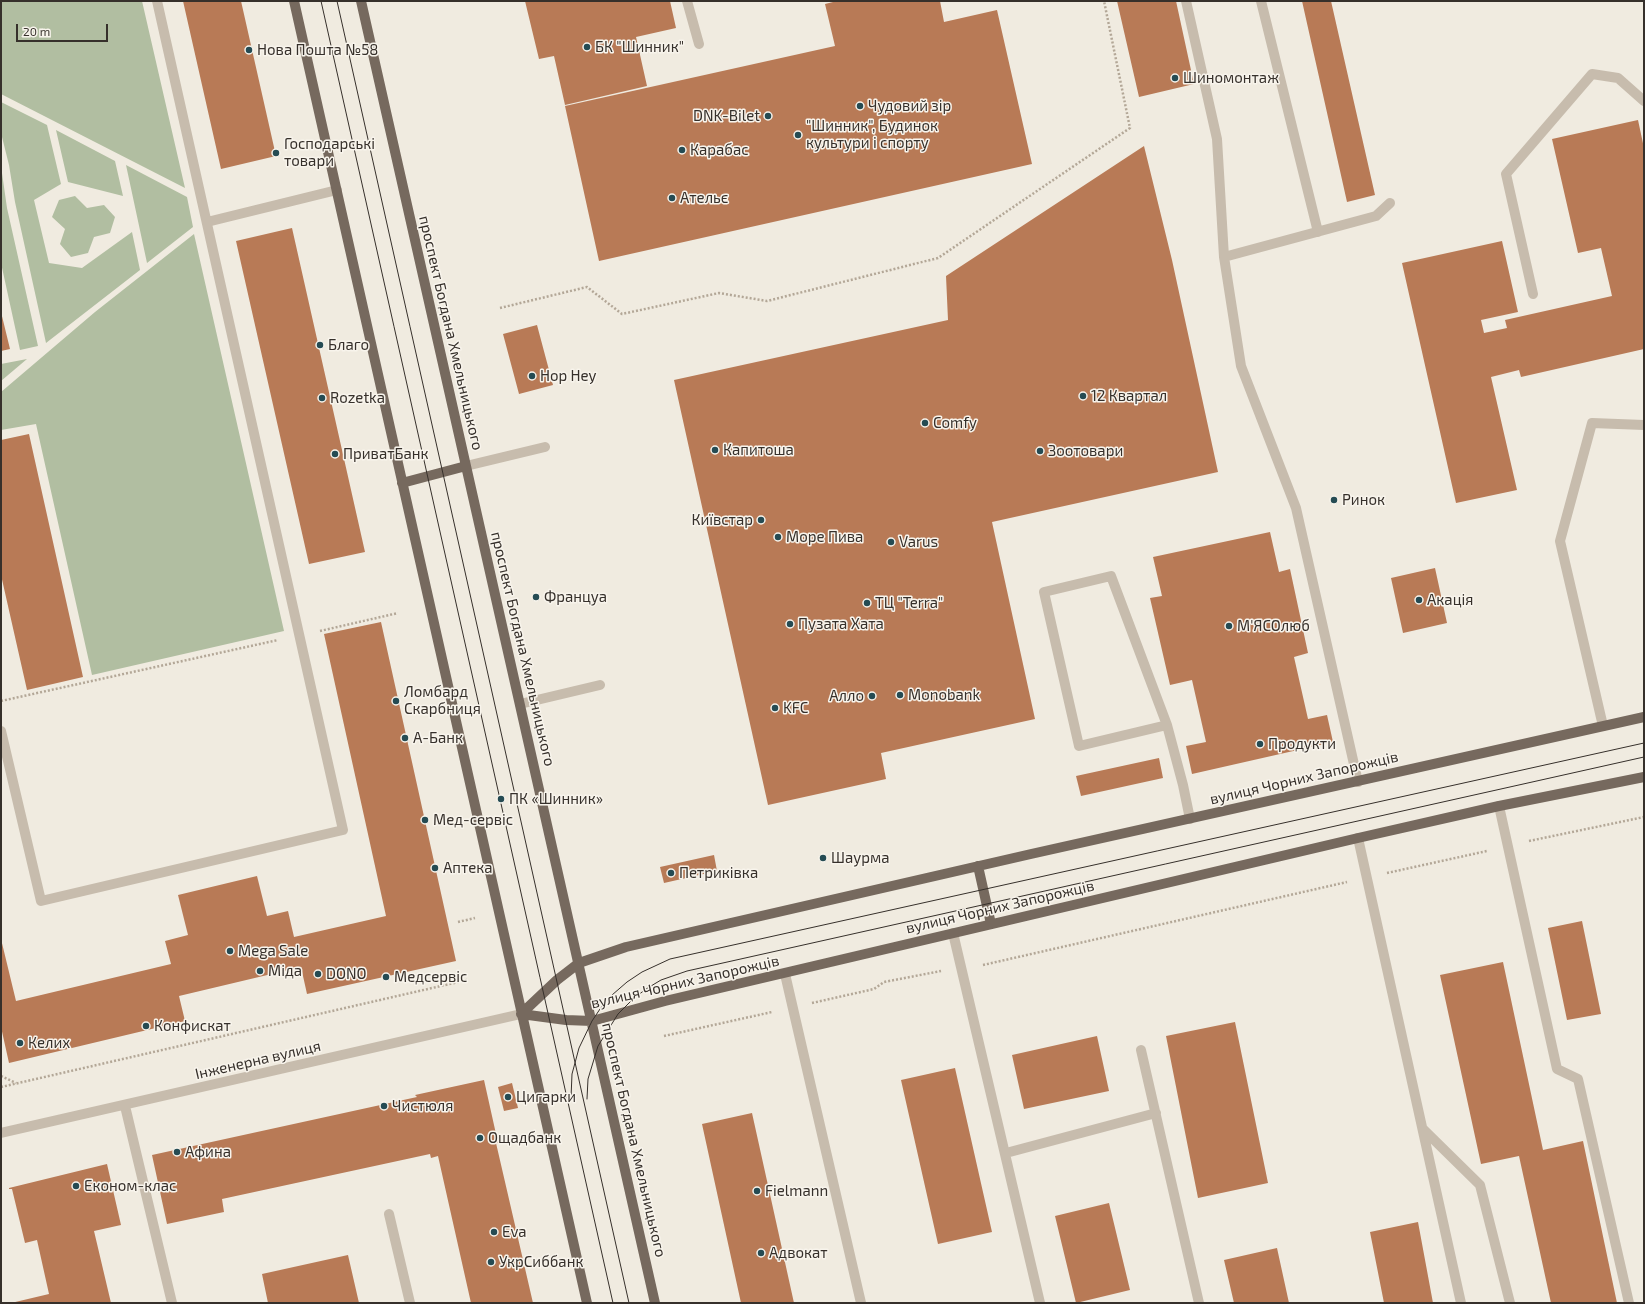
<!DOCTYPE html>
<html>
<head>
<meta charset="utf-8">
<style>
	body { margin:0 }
	#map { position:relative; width:1645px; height:1304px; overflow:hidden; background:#f0ebe0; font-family:"Exo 2",sans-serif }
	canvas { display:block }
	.frame { position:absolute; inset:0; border:2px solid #36302b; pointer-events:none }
	.scale { position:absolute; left:16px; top:24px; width:92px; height:18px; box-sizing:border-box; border:2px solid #36302b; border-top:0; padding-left:5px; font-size:12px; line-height:14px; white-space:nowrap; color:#36302b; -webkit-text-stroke:3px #f8f4ec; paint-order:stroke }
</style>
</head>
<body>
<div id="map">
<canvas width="1645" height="1304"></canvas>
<div class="frame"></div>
<div class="scale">20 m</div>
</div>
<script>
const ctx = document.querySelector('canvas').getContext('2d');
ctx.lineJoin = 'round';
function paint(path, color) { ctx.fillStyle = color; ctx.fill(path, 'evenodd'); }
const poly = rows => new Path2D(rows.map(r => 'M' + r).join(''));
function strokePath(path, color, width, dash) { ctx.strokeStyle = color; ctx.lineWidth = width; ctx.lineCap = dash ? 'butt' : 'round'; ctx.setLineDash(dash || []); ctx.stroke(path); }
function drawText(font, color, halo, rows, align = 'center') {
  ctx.font = font + ' "Exo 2",sans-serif'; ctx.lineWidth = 3; ctx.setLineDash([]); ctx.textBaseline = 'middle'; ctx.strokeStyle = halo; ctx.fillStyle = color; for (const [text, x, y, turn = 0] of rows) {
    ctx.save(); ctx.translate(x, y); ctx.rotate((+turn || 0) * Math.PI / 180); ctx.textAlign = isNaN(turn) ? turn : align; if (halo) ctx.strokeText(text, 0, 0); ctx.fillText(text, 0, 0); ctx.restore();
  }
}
const green = poly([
	[1,1,142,1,185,188,1,94],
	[1,102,47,125,61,184,34,200,49,263,82,268,132,232,140,270,46,343,15,202,9,165,1,133],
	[56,130,115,161,123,196,68,182],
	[126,165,187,197,193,227,147,263],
	[1,166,7,208,38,346,20,350,1,263],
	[75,196,87,208,104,205,115,217,110,233,94,237,88,253,71,257,60,244,65,229,52,217,59,200],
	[194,234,284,631,92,675,36,424,1,430,1,392,95,312],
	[27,359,1,381,1,364]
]);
const building = poly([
	[183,1,241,1,276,156,221,169],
	[525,1,670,1,676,28,636,37,647,86,565,105,554,56,539,59],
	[837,1,940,1,944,22,997,10,1032,164,599,261,565,106,835,46,825,4],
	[1117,1,1176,1,1194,84,1139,97],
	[1302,1,1331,1,1375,195,1347,202],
	[1638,120,1644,148,1644,349,1521,377,1519,370,1491,377,1517,490,1456,503,1402,263,1502,241,1518,312,1481,320,1484,333,1507,328,1505,320,1612,296,1601,248,1578,253,1552,139],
	[1144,146,1172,260,1218,472,992,522,1035,719,881,753,886,779,768,805,674,380,948,320,946,276],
	[292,228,365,552,309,564,236,241],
	[1,312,10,349,1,351],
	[537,325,553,385,519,394,503,334],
	[29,434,83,677,27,690,1,575,1,440],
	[1270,532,1279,572,1290,569,1308,653,1294,657,1308,719,1327,715,1333,742,1192,774,1186,746,1206,742,1192,680,1170,685,1150,598,1162,596,1153,557],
	[1435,568,1447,623,1403,633,1391,578],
	[381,622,456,961,307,994,301,967,179,996,185,1021,9,1063,1,1027,1,939,16,1001,171,964,165,941,188,935,178,895,257,876,267,916,288,911,294,937,386,916,324,634],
	[1159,758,1163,778,1081,796,1076,776],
	[714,855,717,871,664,883,660,867],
	[1582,921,1601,1014,1567,1020,1548,928],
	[1503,962,1543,1150,1583,1141,1617,1303,1551,1303,1519,1156,1481,1164,1440,975],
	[1235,1022,1268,1183,1198,1198,1166,1036],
	[1097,1036,1109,1091,1024,1109,1012,1055],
	[955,1068,992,1232,938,1244,901,1080],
	[484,1080,498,1143,496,1143,533,1303,471,1303,438,1156,431,1158,430,1154,222,1199,224,1212,167,1224,152,1155,417,1097,415,1095],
	[512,1083,518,1108,504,1111,498,1087],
	[752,1113,794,1303,741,1303,702,1124],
	[107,1164,121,1225,94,1231,111,1303,11,1303,49,1294,37,1240,25,1243,12,1189,9,1189,9,1188],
	[1109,1203,1130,1290,1076,1303,1055,1216],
	[1418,1222,1433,1303,1384,1303,1370,1232],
	[1277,1248,1289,1303,1234,1303,1224,1260],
	[348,1255,359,1303,268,1303,262,1274]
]);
const path = poly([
	[500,308,587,287,622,314,719,293,767,301,938,258,1130,128,1104,1],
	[320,631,398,613],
	[1,701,278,640],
	[1529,841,1644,817],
	[1387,873,1487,851],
	[458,922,475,918],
	[983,965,1347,882],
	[812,1003,874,989,884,982,941,971],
	[664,1036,772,1012],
	[1,1076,16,1083],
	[1,1087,467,980]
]);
const minor = poly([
	[687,1,699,44],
	[1186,1,1217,139,1224,257,1241,366,1296,508,1358,782],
	[1261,1,1318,232],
	[207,222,337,190],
	[1224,257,1376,216,1390,203],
	[1533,294,1506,174,1592,74,1618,78,1644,101],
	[466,466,545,447],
	[520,704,600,685],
	[1167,725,1079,746,1044,592,1111,576,1167,725,1183,785,1190,819],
	[1603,726,1560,541,1592,423,1644,425],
	[1,731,41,901,343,830,157,1],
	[1499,806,1557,1069,1578,1079,1629,1303],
	[1358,838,1461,1303],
	[953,933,1040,1303],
	[785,974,861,1303],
	[1141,1050,1199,1303],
	[125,1106,172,1303],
	[1423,1129,1480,1185,1510,1303],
	[1,1133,521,1014],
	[1006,1153,1156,1113],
	[389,1214,410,1303]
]);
const major = poly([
	[294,1,587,1303],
	[361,1,655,1303],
	[402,483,466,466],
	[978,866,991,924],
	[521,1014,557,980,579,963,626,947,1031,854,1644,717],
	[521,1014,566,1020,592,1021,665,1001,1358,838,1499,806,1644,777]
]);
const tram = poly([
	[321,1,613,1303],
	[337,1,629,1303],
	[571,1098,572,1074,579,1048,592,1021,600,1009,612,995,627,982,642,972,670,959,1644,743],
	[587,1099,588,1079,598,1046,618,1014,633,999,646,989,661,980,687,971,1644,757]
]);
const markers = [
	[587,47,4,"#254b53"],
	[249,50,4,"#254b53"],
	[1175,78,4,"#254b53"],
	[860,106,4,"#254b53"],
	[768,116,4,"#254b53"],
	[798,135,4,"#254b53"],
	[682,150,4,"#254b53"],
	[276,153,4,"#254b53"],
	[672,198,4,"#254b53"],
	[320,345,4,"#254b53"],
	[532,376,4,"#254b53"],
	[1083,396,4,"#254b53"],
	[322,398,4,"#254b53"],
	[925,423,4,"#254b53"],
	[715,450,4,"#254b53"],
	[1040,451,4,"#254b53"],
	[335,454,4,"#254b53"],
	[1334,500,4,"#254b53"],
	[761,520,4,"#254b53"],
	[778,537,4,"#254b53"],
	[891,542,4,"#254b53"],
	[536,597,4,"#254b53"],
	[1419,600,4,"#254b53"],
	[867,603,4,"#254b53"],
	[790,624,4,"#254b53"],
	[1229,626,4,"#254b53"],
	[900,695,4,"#254b53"],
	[872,696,4,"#254b53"],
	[396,701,4,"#254b53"],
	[775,708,4,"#254b53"],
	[405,738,4,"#254b53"],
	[1260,744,4,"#254b53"],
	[501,799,4,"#254b53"],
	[425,820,4,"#254b53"],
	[823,858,4,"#254b53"],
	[435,868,4,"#254b53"],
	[671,873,4,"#254b53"],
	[230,951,4,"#254b53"],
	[260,971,4,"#254b53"],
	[318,974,4,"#254b53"],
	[386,977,4,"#254b53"],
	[146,1026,4,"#254b53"],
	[20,1043,4,"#254b53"],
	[508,1097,4,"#254b53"],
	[384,1106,4,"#254b53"],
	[480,1138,4,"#254b53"],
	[177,1152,4,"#254b53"],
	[76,1186,4,"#254b53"],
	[757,1191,4,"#254b53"],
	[494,1232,4,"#254b53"],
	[761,1253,4,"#254b53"],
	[491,1262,4,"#254b53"]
];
const poiNames = [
	["БК \"Шинник\"",595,47],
	["Нова Пошта №58",257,50],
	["Шиномонтаж",1183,78],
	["Чудовий зір",868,106],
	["DNK-Bilet",760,116,"right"],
	["\"Шинник\", Будинок",806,126],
	["культури і спорту",806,143],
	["Господарські",284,144],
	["товари",284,161],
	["Карабас",690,150],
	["Ательє",680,198],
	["Благо",328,345],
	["Hop Hey",540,376],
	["12 Квартал",1091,396],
	["Rozetka",330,398],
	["Comfy",933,423],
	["Капитоша",723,450],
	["Зоотовари",1048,451],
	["ПриватБанк",343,454],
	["Ринок",1342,500],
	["Київстар",753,520,"right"],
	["Море Пива",786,537],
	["Varus",899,542],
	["Француа",544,597],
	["Акація",1427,600],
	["ТЦ \"Terra\"",875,603],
	["Пузата Хата",798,624],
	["М'ЯСОлюб",1237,626],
	["Ломбард",404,692],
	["Скарбниця",404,709],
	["Monobank",908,695],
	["Алло",864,696,"right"],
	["KFC",783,708],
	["А-Банк",413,738],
	["Продукти",1268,744],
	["ПК «Шинник»",509,799],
	["Мед-сервіс",433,820],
	["Шаурма",831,858],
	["Аптека",443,868],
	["Петриківка",679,873],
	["Mega Sale",238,951],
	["Міда",268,971],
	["DONO",326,974],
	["Медсервіс",394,977],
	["Конфискат",154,1026],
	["Келих",28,1043],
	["Цигарки",516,1097],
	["Чистюля",392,1106],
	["Ощадбанк",488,1138],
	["Афина",185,1152],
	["Економ-клас",84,1186],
	["Fielmann",765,1191],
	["Eva",502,1232],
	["Адвокат",769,1253],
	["УкрСиббанк",499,1262]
];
const streetNames = [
	["проспект Богдана Хмельницького",451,333,77],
	["проспект Богдана Хмельницького",523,649,77],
	["вулиця Чорних Запорожців",1304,778,-13],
	["вулиця Чорних Запорожців",1000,907,-13],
	["вулиця Чорних Запорожців",685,982,-13],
	["Інженерна вулиця",258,1060,-13],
	["проспект Богдана Хмельницького",634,1140,77]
];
paint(green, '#b1bea1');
paint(building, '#b87a56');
strokePath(path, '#b3a797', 2.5, [2, 2]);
strokePath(minor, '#c7bcad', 10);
strokePath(major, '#76695e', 10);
strokePath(tram, '#36302b', 1);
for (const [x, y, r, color] of markers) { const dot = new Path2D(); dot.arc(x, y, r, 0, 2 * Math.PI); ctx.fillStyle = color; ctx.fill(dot); strokePath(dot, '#f8f4ec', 1.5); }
drawText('15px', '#36302b', '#f8f4ec', poiNames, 'left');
drawText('15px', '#36302b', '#f8f4ec', streetNames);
</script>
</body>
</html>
